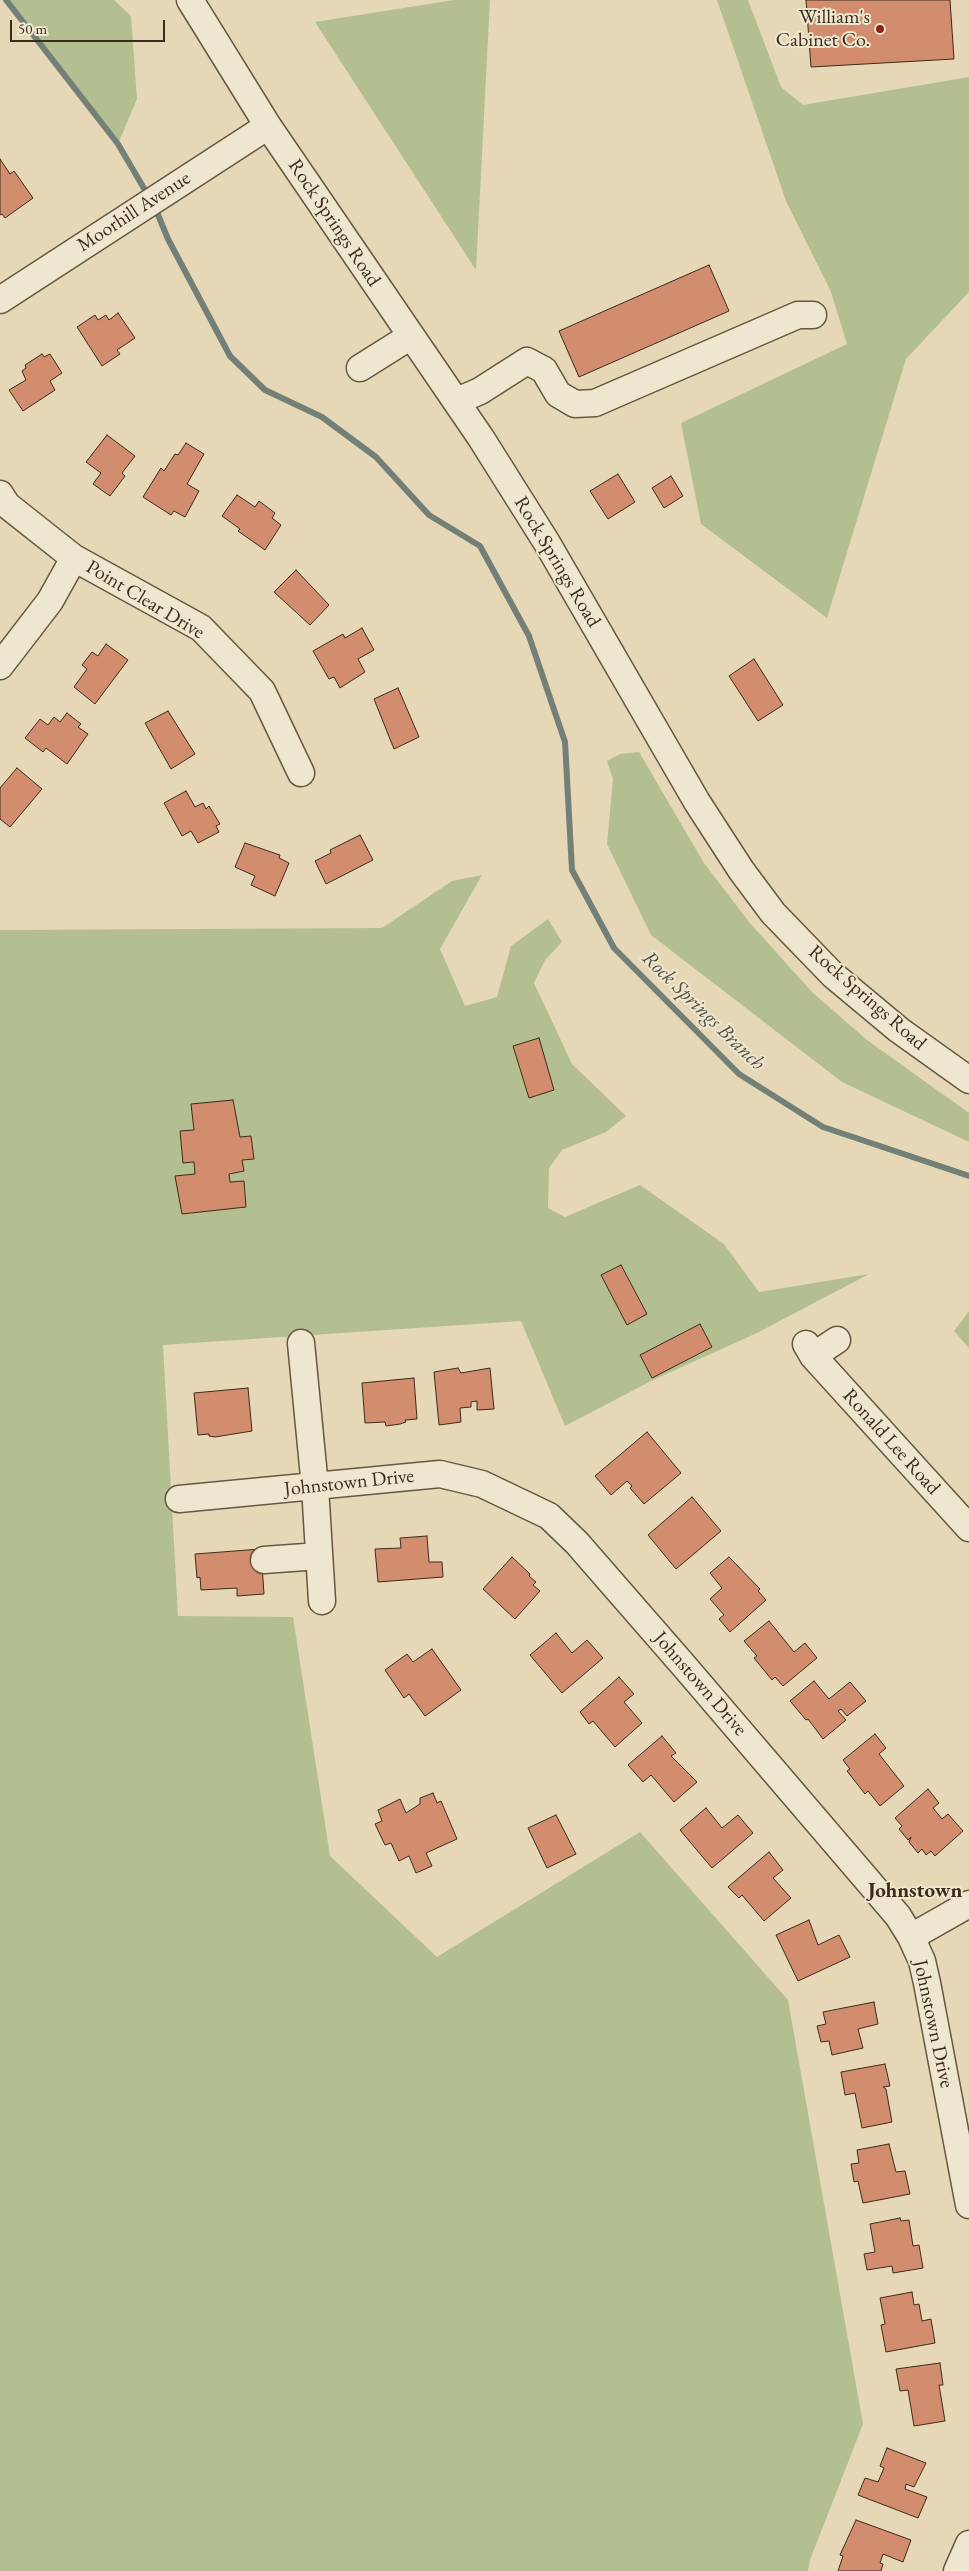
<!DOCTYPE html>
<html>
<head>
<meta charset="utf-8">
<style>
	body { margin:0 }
	#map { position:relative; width:969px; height:2571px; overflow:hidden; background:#e6d8b7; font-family:"EB Garamond",serif }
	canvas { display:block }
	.scale { position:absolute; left:10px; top:20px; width:155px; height:22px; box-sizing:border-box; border:2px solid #3b2c1a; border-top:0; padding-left:6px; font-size:15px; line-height:18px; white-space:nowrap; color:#3b2c1a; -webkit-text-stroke:4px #efe6d0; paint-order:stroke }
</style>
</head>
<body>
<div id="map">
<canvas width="969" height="2571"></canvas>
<div class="scale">50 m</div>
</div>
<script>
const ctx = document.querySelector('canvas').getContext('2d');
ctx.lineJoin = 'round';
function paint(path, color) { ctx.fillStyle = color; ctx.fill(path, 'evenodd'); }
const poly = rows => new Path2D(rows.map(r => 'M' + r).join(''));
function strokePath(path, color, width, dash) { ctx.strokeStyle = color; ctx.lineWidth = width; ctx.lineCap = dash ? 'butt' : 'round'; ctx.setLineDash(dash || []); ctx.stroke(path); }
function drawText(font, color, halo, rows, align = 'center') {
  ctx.font = font + ' "EB Garamond",serif'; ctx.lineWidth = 4; ctx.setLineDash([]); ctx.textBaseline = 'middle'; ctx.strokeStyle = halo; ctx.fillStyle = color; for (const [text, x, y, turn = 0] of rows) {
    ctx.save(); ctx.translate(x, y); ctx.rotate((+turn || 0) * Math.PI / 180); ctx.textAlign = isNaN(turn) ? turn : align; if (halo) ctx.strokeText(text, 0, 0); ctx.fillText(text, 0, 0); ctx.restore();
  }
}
const green = poly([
	[6,0,114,0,131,16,137,99,118,144],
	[454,0,490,0,476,270,315,22],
	[717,0,748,0,781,87,803,105,969,77,969,292,906,359,827,618,701,524,681,423,847,344,831,292,786,201],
	[639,752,704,863,749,922,812,992,867,1040,969,1113,969,1142,842,1082,651,935,607,844,613,779,607,761,620,754],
	[482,875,440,949,465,1006,497,997,511,946,548,919,562,942,545,960,534,983,572,1064,626,1116,606,1132,562,1150,549,1168,548,1208,565,1217,640,1185,724,1244,759,1292,869,1274,757,1333,653,1380,565,1426,521,1321,163,1345,178,1616,293,1617,330,1856,437,1957,640,1832,788,2000,863,2424,810,2560,808,2571,0,2571,0,930,382,928,452,881],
	[969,1311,969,1348,954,1331]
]);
const stream = poly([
	[6,0,118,144,149,197],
	[154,205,168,239,230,356,265,390,322,417,376,457,429,515,480,546,529,636,565,742,572,870,614,948,739,1074,823,1127,969,1176]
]);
const building = poly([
	[806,0,950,0,954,59,811,67,806,0],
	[0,159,10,174,14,171,33,198,5,218,2,214,0,215,0,159],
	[709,265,729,311,579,377,559,331,709,265],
	[118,313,135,338,117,350,120,354,102,366,77,327,95,315,98,320,106,315,109,320,118,313],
	[42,354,44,357,50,354,62,373,50,381,55,390,23,411,9,390,26,380,22,371,26,368,25,365,42,354],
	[107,435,135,456,122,473,125,476,110,496,93,484,101,473,86,462,107,435],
	[186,443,204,454,187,484,199,491,185,517,174,511,171,515,143,497,161,468,164,471,175,454,178,455,186,443],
	[618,474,635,502,608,519,590,491,618,474],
	[671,476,683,496,664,508,652,488,671,476],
	[237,495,255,507,259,501,275,513,272,518,281,525,265,550,238,531,240,529,222,516,237,495],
	[296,570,329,605,310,625,274,592,296,570],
	[362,628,374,650,358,659,365,672,340,688,334,677,329,679,313,651,343,634,345,638,362,628],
	[106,644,128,660,95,704,74,687,87,669,82,665,92,652,98,656,106,644],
	[754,659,783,705,758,721,729,676,754,659],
	[398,688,419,737,394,749,374,699,398,688],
	[168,711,195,754,171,769,145,723,168,711],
	[67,713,81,724,78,727,88,734,67,764,46,748,43,752,25,738,40,719,48,725,54,717,60,722,67,713],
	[17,768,42,789,10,827,0,819,0,788,17,768],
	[186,791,195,807,203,803,206,809,209,806,220,824,216,826,219,832,198,843,191,831,182,836,164,803,186,791],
	[360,835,373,860,326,884,315,861,331,853,330,850,360,835],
	[245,843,280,855,279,858,289,863,275,896,251,885,255,876,235,867,245,843],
	[539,1038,554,1090,529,1098,513,1046,539,1038],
	[233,1100,240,1137,251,1136,254,1159,242,1160,244,1171,229,1174,230,1182,244,1181,246,1207,182,1214,175,1176,195,1174,194,1162,183,1163,180,1131,194,1130,191,1104,233,1100],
	[621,1265,647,1314,627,1325,601,1275,621,1265],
	[700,1324,712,1347,652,1378,640,1355,700,1324],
	[458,1368,461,1373,490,1368,494,1409,477,1410,477,1401,471,1402,471,1407,460,1408,461,1422,439,1425,434,1372,458,1368],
	[414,1378,417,1419,405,1420,406,1422,400,1424,386,1426,385,1422,365,1423,362,1383,414,1378],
	[248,1388,252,1431,215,1437,209,1436,209,1434,198,1435,194,1393,248,1388],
	[647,1432,681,1473,644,1504,630,1488,632,1486,627,1481,611,1495,595,1476,647,1432],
	[692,1497,721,1531,676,1569,648,1535,692,1497],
	[427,1536,429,1562,442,1562,443,1577,378,1582,375,1549,401,1548,400,1538,427,1536],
	[261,1549,264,1594,237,1596,237,1588,201,1590,200,1577,197,1578,195,1554,261,1549],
	[512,1557,530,1574,529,1576,536,1582,533,1585,540,1591,515,1619,483,1589,512,1557],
	[729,1557,760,1589,758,1591,766,1600,730,1632,719,1619,724,1615,710,1599,722,1588,710,1573,729,1557],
	[769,1621,794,1652,805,1643,817,1658,783,1686,775,1677,772,1680,754,1658,757,1656,744,1641,769,1621],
	[556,1633,572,1653,587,1640,603,1658,562,1693,530,1655,556,1633],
	[432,1649,461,1690,425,1716,409,1694,404,1698,385,1670,407,1654,413,1662,432,1649],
	[619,1677,634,1694,624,1702,642,1723,615,1747,593,1721,589,1724,580,1712,619,1677],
	[814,1681,829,1699,850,1682,866,1701,847,1716,841,1709,838,1711,846,1720,823,1739,808,1719,806,1720,790,1701,814,1681],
	[875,1734,886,1748,879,1754,904,1786,880,1806,868,1791,865,1794,847,1771,850,1769,843,1760,875,1734],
	[662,1736,676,1753,671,1756,697,1782,674,1802,651,1775,643,1782,628,1765,662,1736],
	[928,1789,939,1803,933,1808,942,1819,948,1814,963,1831,935,1856,931,1851,926,1855,922,1849,918,1853,909,1842,911,1837,908,1840,899,1829,902,1826,895,1818,928,1789],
	[433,1793,437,1803,441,1801,457,1839,426,1853,432,1866,416,1873,409,1856,399,1861,391,1843,385,1845,375,1824,382,1821,378,1810,400,1799,406,1813,420,1804,420,1798,433,1793],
	[706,1808,722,1828,738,1815,753,1833,712,1868,680,1830,706,1808],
	[556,1815,576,1854,547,1868,528,1828,556,1815],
	[769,1852,783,1870,773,1878,791,1898,764,1921,742,1895,739,1898,728,1887,769,1852],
	[809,1920,818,1945,839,1935,850,1957,798,1981,776,1935,809,1920],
	[874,2002,878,2024,858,2029,863,2048,832,2055,829,2041,821,2042,817,2026,826,2024,823,2012,874,2002],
	[885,2064,890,2086,883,2087,886,2089,892,2122,862,2128,855,2093,845,2095,841,2072,885,2064],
	[889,2144,896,2172,905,2171,910,2194,863,2203,858,2181,854,2182,851,2164,859,2163,857,2150,889,2144],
	[900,2218,901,2221,909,2220,913,2246,919,2245,923,2268,893,2273,892,2266,867,2270,864,2254,875,2252,870,2224,900,2218],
	[912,2292,914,2305,919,2304,922,2321,931,2319,935,2343,886,2352,881,2325,885,2324,880,2298,912,2292],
	[940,2363,943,2385,939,2385,945,2421,914,2426,908,2390,900,2391,896,2369,940,2363],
	[887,2448,926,2463,914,2487,906,2484,905,2489,927,2497,918,2518,858,2495,865,2478,878,2482,884,2468,880,2466,887,2448],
	[856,2520,911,2540,903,2562,883,2554,880,2563,883,2564,881,2571,838,2571,843,2556,840,2555,856,2520]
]);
const minor = poly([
	[190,0,268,126,481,438,547,543,697,802,741,870,773,913,833,975,899,1030,969,1080],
	[0,300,268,126],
	[360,368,411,336],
	[457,401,480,391,527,361,544,370,558,394,575,404,595,403,798,315,813,315],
	[0,494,7,505,74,558,201,628,262,691,301,773],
	[0,666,50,601,74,558],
	[301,1343,315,1487,322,1601],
	[806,1344,813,1356,969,1528],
	[813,1356,837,1340],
	[179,1499,440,1474,482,1484,549,1516,577,1543,685,1667,898,1916,911,1937,922,1961,927,1983,969,2205],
	[264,1560,319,1556],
	[911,1937,969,1904],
	[957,2571,969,2544]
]);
const markers = [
	[880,29,5,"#8f2418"]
];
const poiNames = [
	["William's",870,18],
	["Cabinet Co.",870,41]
];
const streetNames = [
	["Moorhill Avenue",134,212,-33],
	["Rock Springs Road",334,223,56],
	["Rock Springs Road",557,562,59],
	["Point Clear Drive",145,600,31],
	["Rock Springs Road",867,998,41],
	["Ronald Lee Road",891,1442,48],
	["Johnstown Drive",349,1483,-6],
	["Johnstown Drive",700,1684,49],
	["Johnstown Drive",933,2024,78]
];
const waterNames = [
	["Rock Springs Branch",703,1011,44]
];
const neighbourhoodNames = [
	["Johnstown",915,1891]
];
paint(green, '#b3bf90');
strokePath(stream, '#738078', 6);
paint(building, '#d28c6e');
strokePath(building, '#3b2c1a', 1);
strokePath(minor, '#665741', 29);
strokePath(minor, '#efe6d0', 26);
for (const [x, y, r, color] of markers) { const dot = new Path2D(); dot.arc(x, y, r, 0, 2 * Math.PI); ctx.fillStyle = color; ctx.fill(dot); strokePath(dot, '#efe6d0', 2); }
drawText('20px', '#3b2c1a', '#efe6d0', poiNames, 'right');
drawText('20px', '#3b2c1a', '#efe6d0', streetNames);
drawText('italic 21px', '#524f41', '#efe6d0', waterNames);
drawText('bold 21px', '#3b2c1a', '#efe6d0', neighbourhoodNames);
</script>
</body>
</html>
